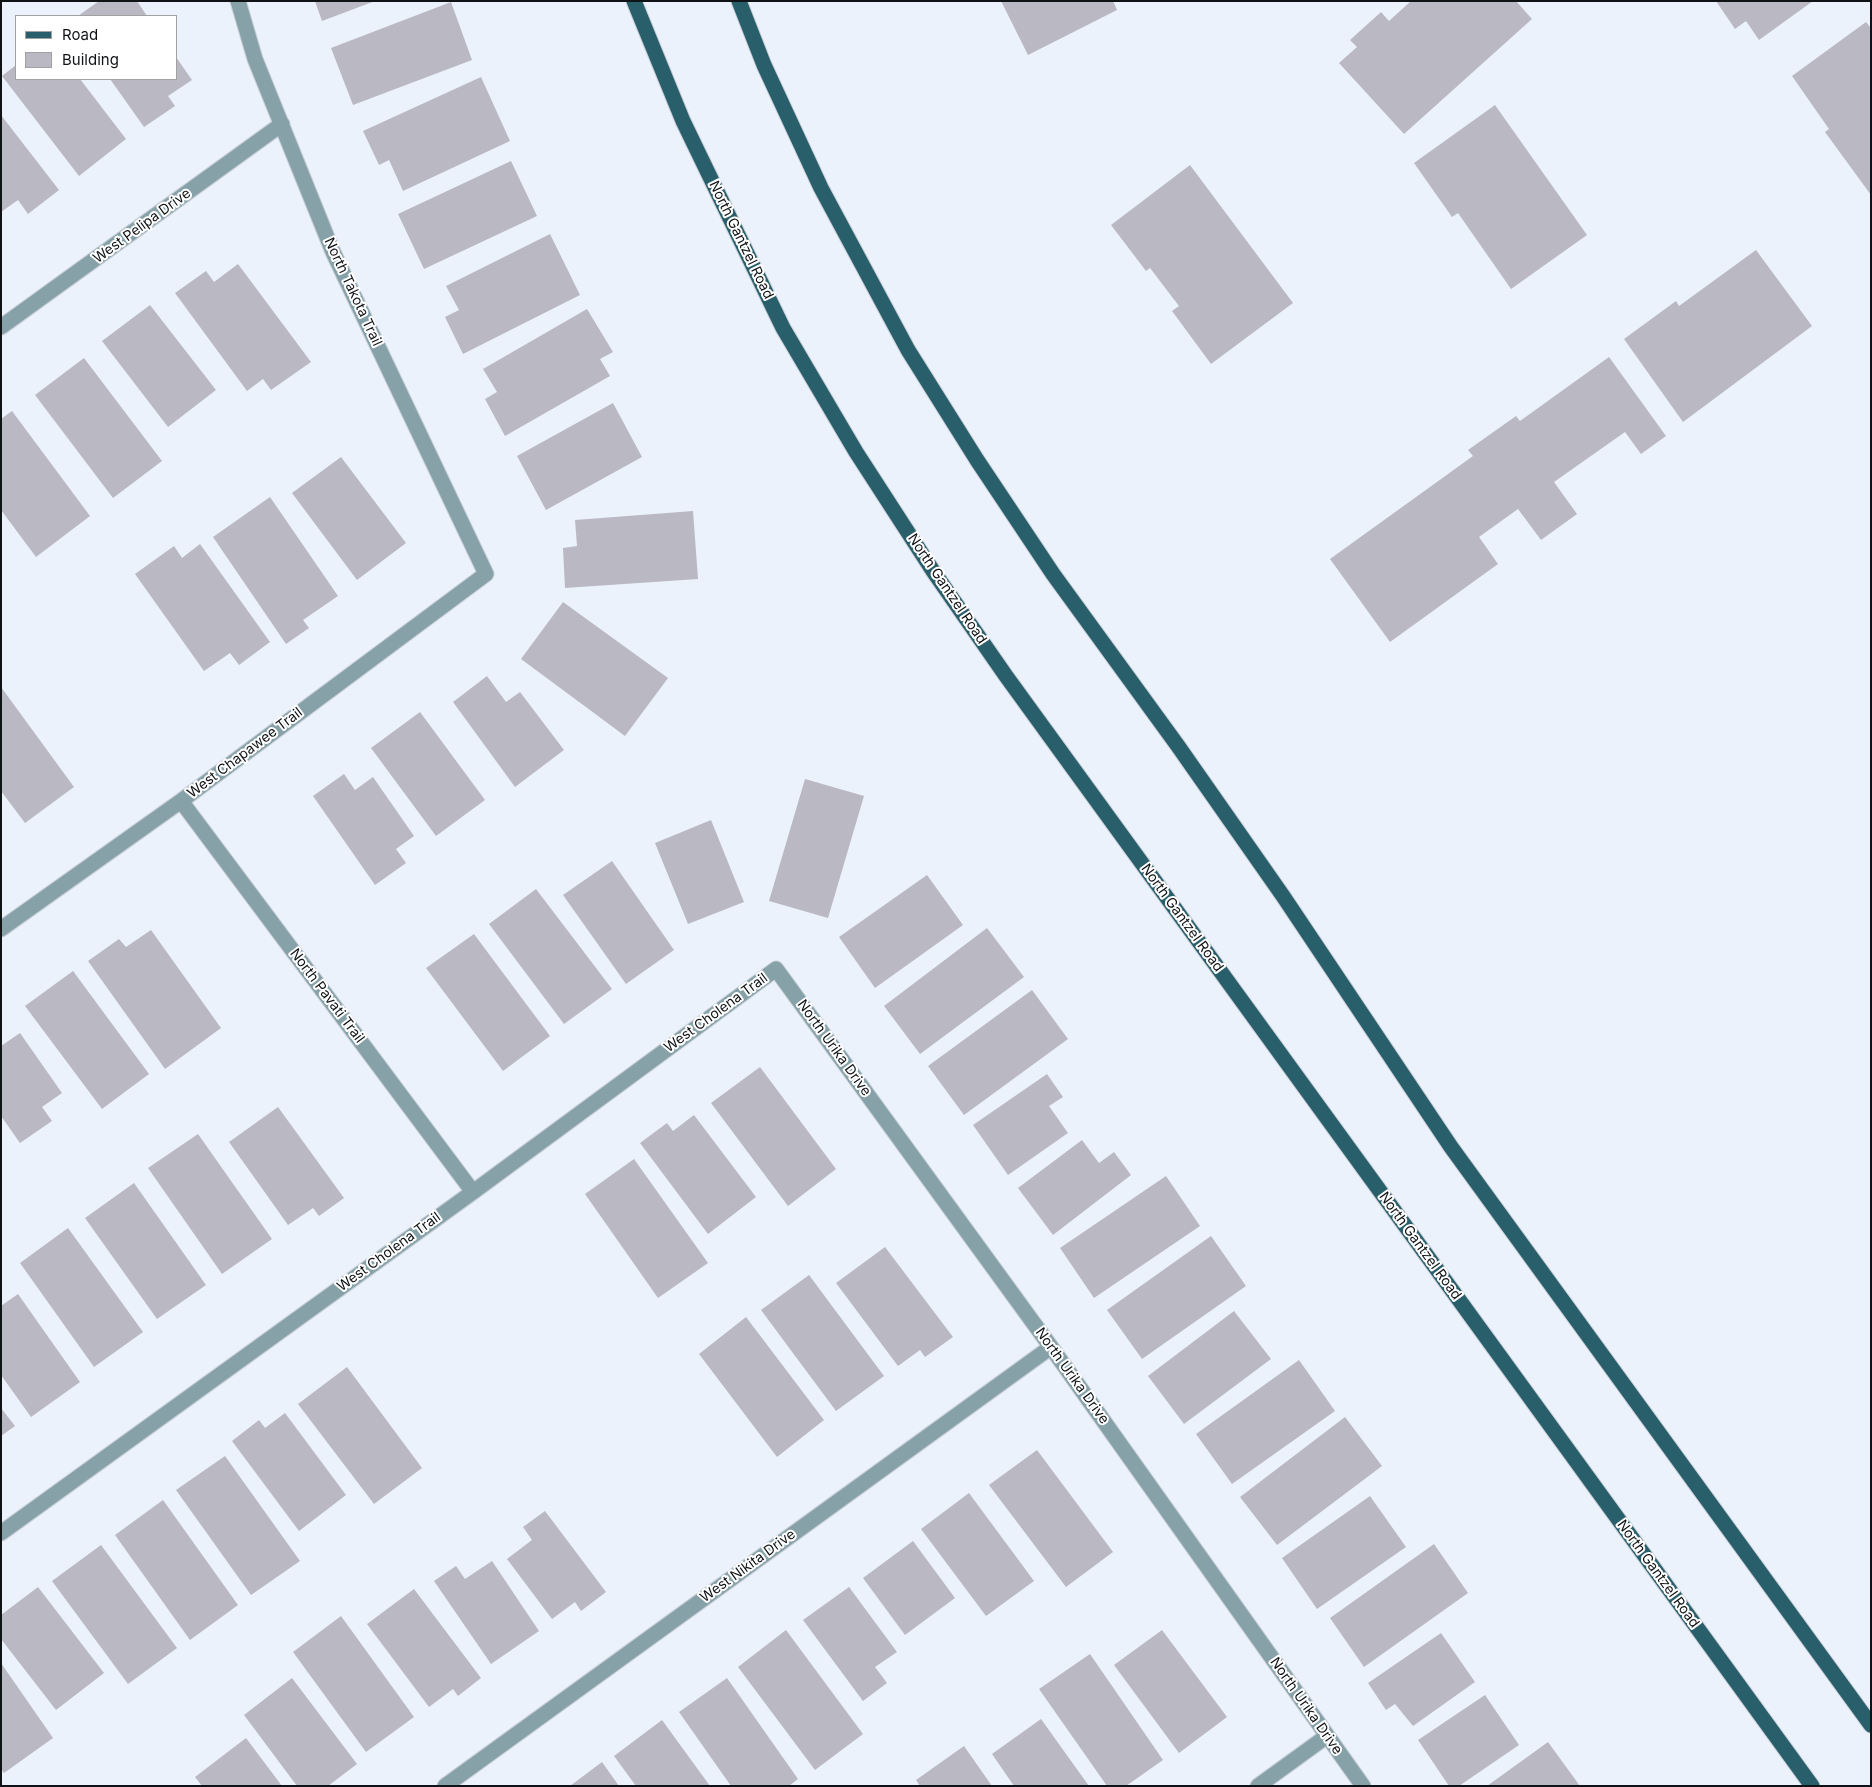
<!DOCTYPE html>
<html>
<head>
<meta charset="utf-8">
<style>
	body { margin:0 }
	#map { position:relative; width:1872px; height:1787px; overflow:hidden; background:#ebf2fc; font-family:Inter,sans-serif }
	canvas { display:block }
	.frame { position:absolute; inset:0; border:2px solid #101316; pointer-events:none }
	.legend { position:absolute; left:15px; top:15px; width:162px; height:65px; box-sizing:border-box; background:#fff; border:1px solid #9fa1a2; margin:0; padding:6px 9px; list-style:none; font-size:15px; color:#101316 }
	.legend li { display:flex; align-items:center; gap:10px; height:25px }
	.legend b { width:25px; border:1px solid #9fa1a2 }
</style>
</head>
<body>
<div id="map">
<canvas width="1872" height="1787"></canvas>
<div class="frame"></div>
<ul class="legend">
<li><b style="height:6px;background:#295e6b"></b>Road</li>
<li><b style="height:14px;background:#bab8c3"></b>Building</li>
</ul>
</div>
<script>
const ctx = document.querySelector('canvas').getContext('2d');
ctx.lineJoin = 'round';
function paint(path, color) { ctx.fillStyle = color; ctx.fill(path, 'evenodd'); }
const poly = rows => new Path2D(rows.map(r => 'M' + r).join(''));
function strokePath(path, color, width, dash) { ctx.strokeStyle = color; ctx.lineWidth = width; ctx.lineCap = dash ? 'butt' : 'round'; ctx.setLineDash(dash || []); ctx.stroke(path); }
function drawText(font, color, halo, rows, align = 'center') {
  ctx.font = font + ' Inter,sans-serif'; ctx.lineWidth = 4; ctx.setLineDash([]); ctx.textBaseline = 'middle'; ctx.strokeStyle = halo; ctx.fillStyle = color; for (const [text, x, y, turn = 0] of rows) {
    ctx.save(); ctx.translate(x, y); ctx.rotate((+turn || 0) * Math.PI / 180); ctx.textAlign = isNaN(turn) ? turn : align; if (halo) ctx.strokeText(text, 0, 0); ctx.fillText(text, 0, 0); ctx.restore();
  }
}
const building = poly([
	[99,1,137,1,147,16,78,16],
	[315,1,375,1,322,21],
	[1001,1,1113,1,1117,10,1028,55],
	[1411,1,1516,1,1532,19,1404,134,1339,63,1357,47,1350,40,1381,12,1389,21],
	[1716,1,1813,1,1759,40,1746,21,1735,29],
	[451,2,472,60,353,105,331,48],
	[1866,22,1871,28,1871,195,1825,132,1829,129,1792,76],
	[176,57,192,80,168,96,175,106,144,127,110,79,176,79],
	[16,65,16,79,80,79,126,139,79,176,2,76],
	[481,77,510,141,403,191,389,160,379,165,363,131],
	[1495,105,1587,235,1511,289,1458,213,1452,217,1414,163],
	[1,115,59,190,28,214,18,200,1,212],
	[511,161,537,216,424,269,398,214],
	[1190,165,1293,303,1211,364,1172,311,1179,306,1150,268,1146,271,1111,225],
	[550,234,580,295,463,354,445,317,459,310,446,286],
	[1756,250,1812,326,1683,422,1624,339,1676,301,1679,306],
	[238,264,311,362,271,390,263,379,247,391,175,293,206,271,214,282],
	[150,305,216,390,168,427,102,341],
	[587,309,613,352,600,359,610,376,505,436,485,399,497,392,483,369],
	[1609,357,1666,436,1641,454,1625,432,1554,482,1577,514,1541,540,1518,509,1479,537,1498,564,1390,642,1330,559,1473,456,1468,450,1516,416,1520,421],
	[84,358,162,461,113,498,35,395],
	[613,403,642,457,546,510,517,456],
	[12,411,90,516,36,557,1,510,1,419],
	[341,457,406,543,357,580,292,493],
	[270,497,338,596,303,620,309,628,286,644,213,537],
	[693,511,698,579,565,588,563,548,577,546,575,520],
	[200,544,270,642,239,665,230,653,204,671,135,574,174,546,182,558],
	[563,602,668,678,625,736,521,659],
	[487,676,506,702,520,692,564,750,515,787,453,702],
	[1,687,74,787,25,823,1,791],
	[420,712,485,800,436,836,371,748],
	[344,774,355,790,373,777,414,836,396,849,406,863,375,885,313,796],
	[805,779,864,796,828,918,769,901],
	[711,820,744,902,688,924,655,843],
	[612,861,674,950,626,984,563,895],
	[927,875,963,925,875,988,839,937],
	[536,889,612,989,564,1024,489,924],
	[987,928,1024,977,920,1054,884,1006],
	[151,930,221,1028,165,1069,88,961,119,939,126,947],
	[474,934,550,1036,503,1071,426,968],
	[73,971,149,1074,102,1109,25,1006],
	[1032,990,1068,1039,964,1115,928,1066],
	[20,1033,62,1093,42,1107,52,1121,20,1143,1,1116,1,1046],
	[760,1067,836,1169,788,1206,711,1103],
	[1047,1074,1063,1097,1049,1106,1068,1133,1008,1175,973,1125],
	[278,1107,344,1198,319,1216,313,1208,288,1225,229,1142],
	[694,1115,756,1197,708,1234,640,1143,667,1123,673,1131],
	[198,1134,272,1239,222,1274,148,1168],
	[1082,1140,1099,1163,1114,1152,1131,1175,1053,1235,1018,1188],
	[634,1159,708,1263,658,1298,585,1194],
	[1166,1176,1200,1226,1094,1298,1060,1248],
	[134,1183,206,1285,157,1319,85,1218],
	[68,1228,143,1332,94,1367,20,1263],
	[1211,1236,1246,1286,1142,1359,1107,1310],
	[885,1247,953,1337,925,1357,920,1350,898,1366,836,1283],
	[809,1275,884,1376,836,1411,761,1310],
	[18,1294,80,1382,31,1417,1,1375,1,1306],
	[1234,1311,1271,1359,1184,1424,1148,1376],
	[746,1317,824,1420,777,1457,699,1354],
	[1299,1360,1335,1411,1232,1484,1196,1434],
	[347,1367,422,1468,374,1504,298,1404],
	[1,1408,15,1426,1,1436],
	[285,1413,346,1495,299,1531,232,1441,259,1420,265,1428],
	[1345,1417,1382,1466,1277,1545,1240,1497],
	[1037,1450,1113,1552,1066,1587,989,1485],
	[225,1456,300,1561,251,1595,176,1490],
	[969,1493,1034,1581,986,1616,921,1529],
	[1370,1496,1406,1547,1317,1609,1282,1558],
	[163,1500,238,1605,190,1640,115,1535],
	[545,1511,606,1592,581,1611,575,1602,552,1619,507,1559,532,1540,523,1527],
	[913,1541,955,1598,905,1635,863,1578],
	[1434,1544,1468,1593,1364,1667,1330,1618],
	[101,1545,177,1648,128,1684,52,1581],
	[492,1561,539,1631,491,1664,434,1581,456,1566,465,1579],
	[38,1587,104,1673,56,1710,1,1639,1,1615],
	[849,1587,897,1652,875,1667,887,1683,863,1701,803,1620],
	[414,1589,481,1678,458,1696,453,1689,429,1707,367,1624],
	[341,1616,414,1717,366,1752,293,1652],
	[786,1630,863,1734,815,1770,738,1667],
	[1162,1630,1227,1717,1179,1753,1114,1665],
	[1441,1633,1475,1682,1413,1726,1395,1704,1386,1710,1368,1683],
	[1090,1654,1163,1760,1126,1786,1107,1786,1039,1689],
	[1,1663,53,1738,4,1773,1,1769],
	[292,1678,357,1764,328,1786,297,1786,244,1715],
	[727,1678,798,1779,789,1786,731,1786,679,1712],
	[1485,1695,1519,1745,1459,1786,1449,1786,1418,1740],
	[1041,1719,1089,1786,1014,1786,992,1754],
	[662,1720,710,1786,636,1786,614,1756],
	[246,1738,282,1786,202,1786,195,1777],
	[1548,1742,1580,1786,1487,1786],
	[964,1746,992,1786,920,1786,916,1780],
	[602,1762,619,1786,570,1786]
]);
const street = poly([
	[1,327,282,124],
	[181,801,473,1192],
	[1,929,181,801,486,574,333,252,255,59,238,1],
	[1,1533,473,1192,776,969,1051,1347,1363,1786],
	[445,1786,1051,1347],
	[1258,1786,1327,1736]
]);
const primary = poly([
	[634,1,683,121,783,328,856,452,933,571,1006,676,1812,1786],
	[739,1,764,65,821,188,908,350,977,460,1053,574,1178,746,1283,896,1451,1147,1871,1725]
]);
const streetNames = [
	["West Pelipa Drive",142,226,-36],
	["North Gantzel Road",741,240,64],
	["North Takota Trail",353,292,65],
	["North Gantzel Road",947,589,56],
	["West Chapawee Trail",245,753,-37],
	["North Gantzel Road",1182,918,54],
	["North Pavati Trail",327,996,53],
	["West Cholena Trail",716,1013,-36],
	["North Urika Drive",834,1048,54],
	["North Gantzel Road",1420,1246,54],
	["West Cholena Trail",389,1252,-36],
	["North Urika Drive",1072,1376,54],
	["West Nikita Drive",748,1566,-36],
	["North Gantzel Road",1658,1574,54],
	["North Urika Drive",1306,1706,55]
];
paint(building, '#bab8c3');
strokePath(street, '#c8ced7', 17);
strokePath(primary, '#c8ced7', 17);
strokePath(street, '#86a1a8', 15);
strokePath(primary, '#295e6b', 15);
drawText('14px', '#101316', '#fff', streetNames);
</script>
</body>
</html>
